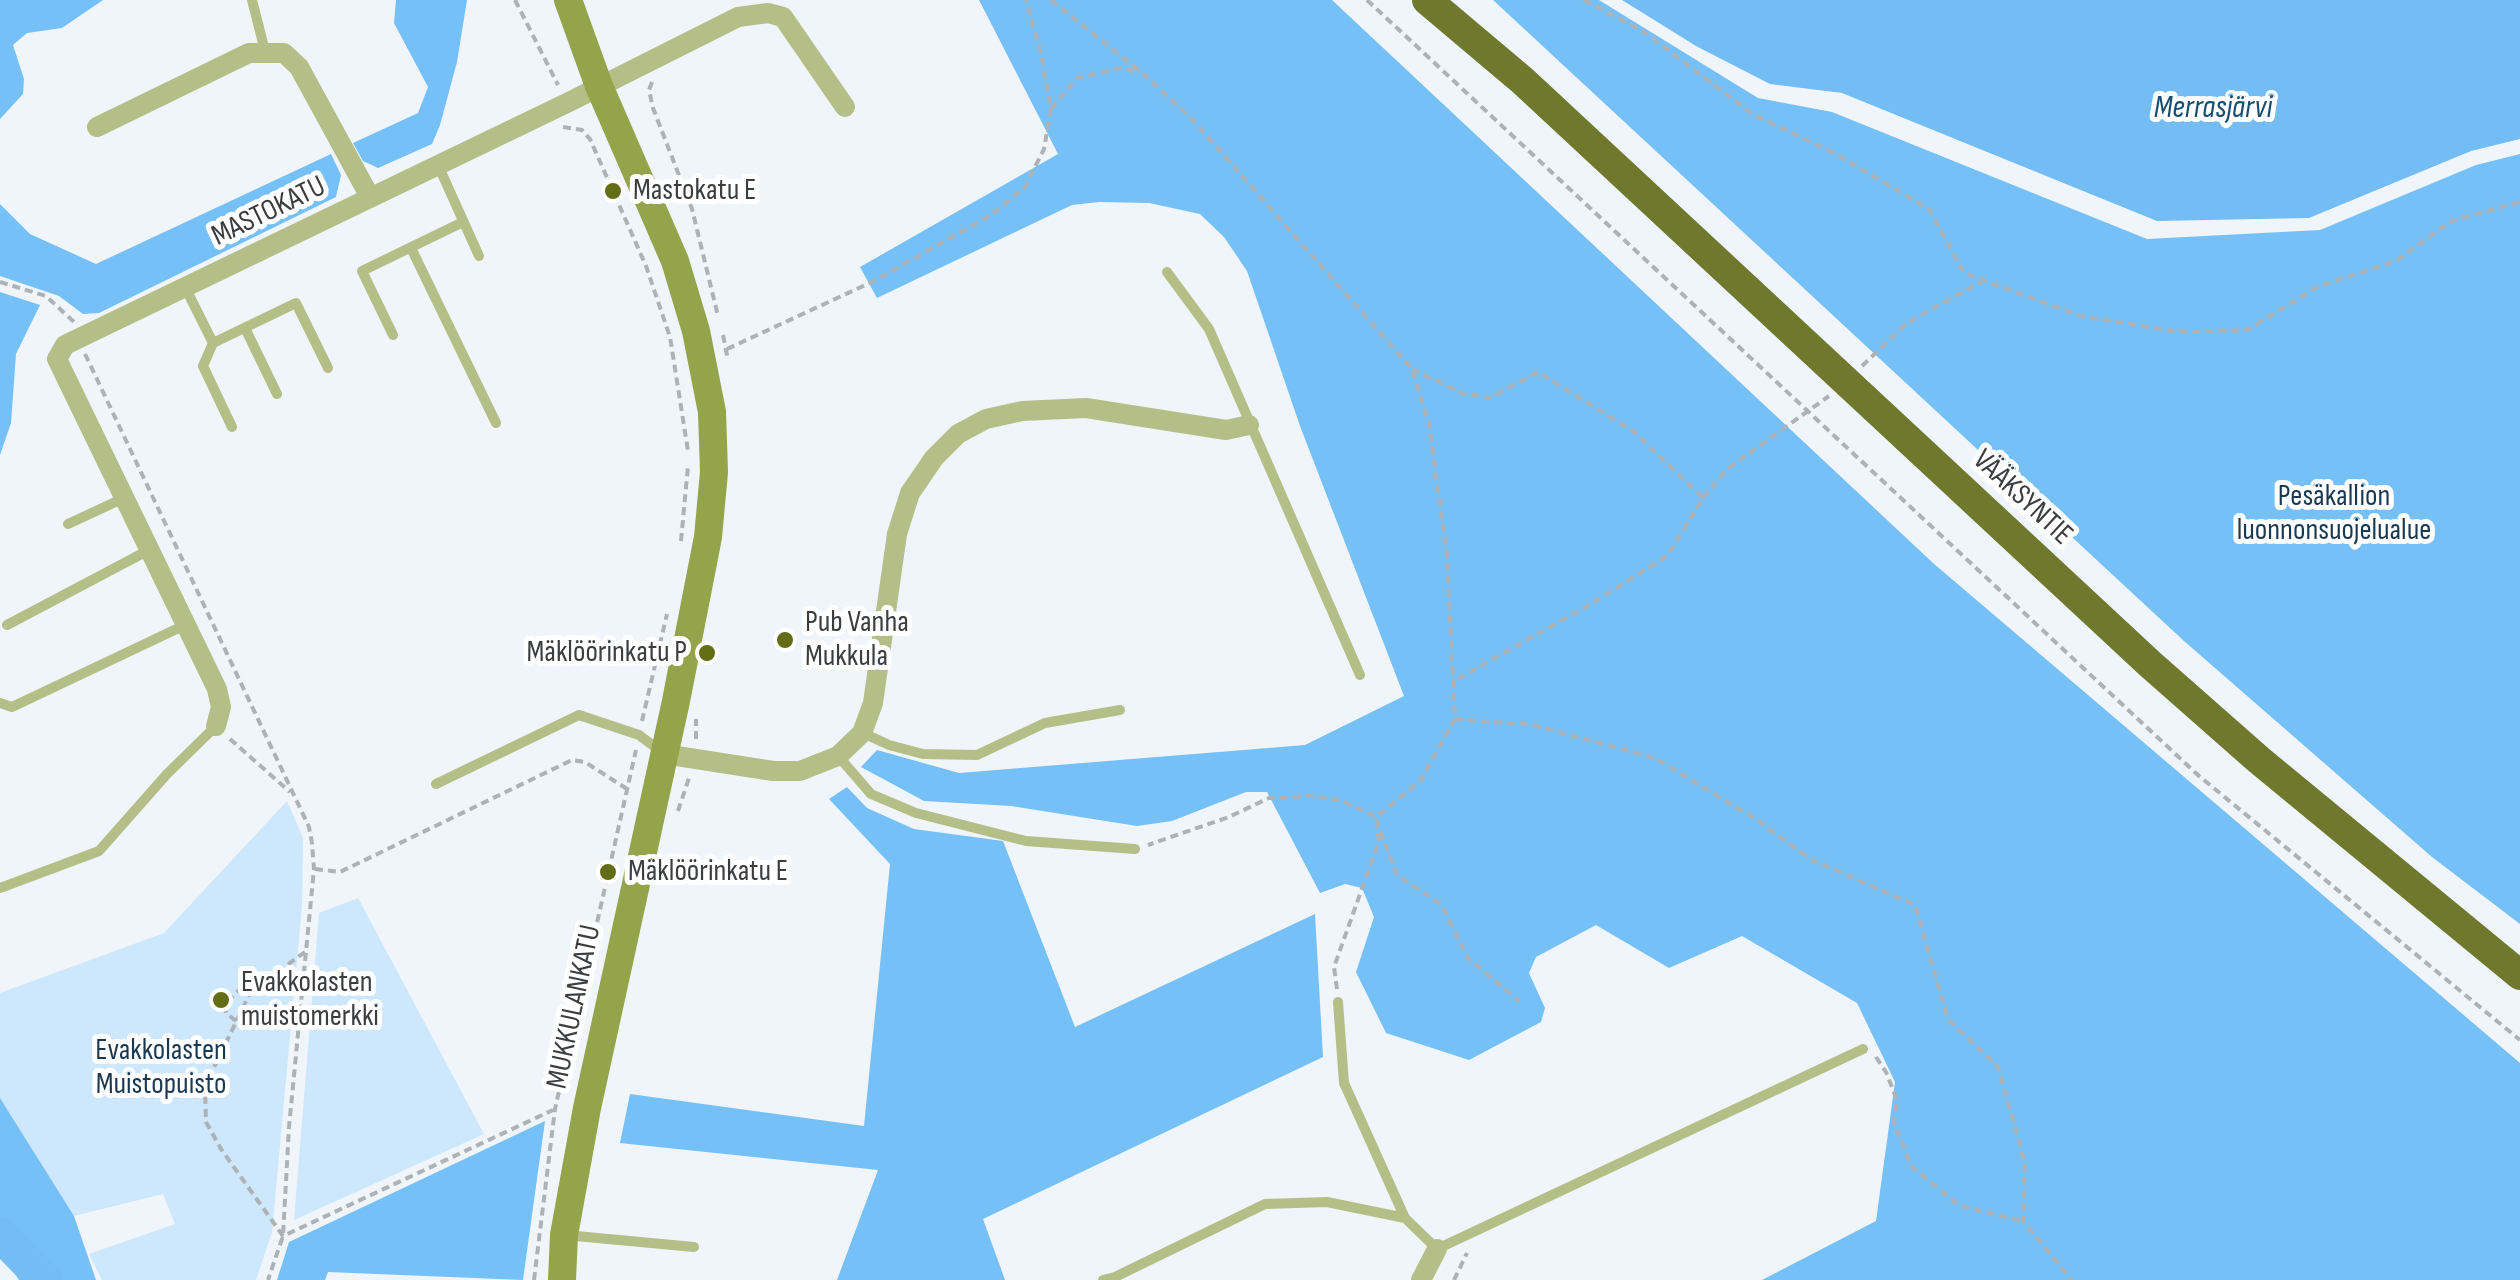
<!DOCTYPE html>
<html>
<head>
<meta charset="utf-8">
<style>
	body { margin:0 }
	canvas { display:block; background:#eff5fa }
</style>
</head>
<body>
<canvas width="2520" height="1280"></canvas>
<script>
const ctx = document.querySelector('canvas').getContext('2d');
ctx.lineJoin = 'round';
function paint(path, color) { ctx.fillStyle = color; ctx.fill(path, 'evenodd'); }
const poly = rows => new Path2D(rows.map(r => 'M' + r).join(''));
function strokePath(path, color, width, dash) { ctx.strokeStyle = color; ctx.lineWidth = width; ctx.lineCap = dash ? 'butt' : 'round'; ctx.setLineDash(dash || []); ctx.stroke(path); }
function drawText(font, color, halo, rows, align = 'center') {
  ctx.font = font + ' "Sofia Sans Condensed",sans-serif'; ctx.lineWidth = 10; ctx.setLineDash([]); ctx.textBaseline = 'middle'; ctx.strokeStyle = halo; ctx.fillStyle = color; for (const [text, x, y, turn = 0] of rows) {
    ctx.save(); ctx.translate(x, y); ctx.rotate((+turn || 0) * Math.PI / 180); ctx.textAlign = isNaN(turn) ? turn : align; if (halo) ctx.strokeText(text, 0, 0); ctx.fillText(text, 0, 0); ctx.restore();
  }
}
const green = poly([
	[287,801,303,838,302,906,272,1232,256,1280,102,1280,89,1254,175,1224,163,1194,74,1216,0,1098,0,993,164,933],
	[358,898,484,1134,294,1220,319,913]
]);
const forest = poly([
	[0,0,103,0,62,28,27,33,13,45,24,79,23,94,0,119],
	[396,0,467,0,457,62,440,125,432,144,378,168,363,161,353,143,418,113,428,87,394,23],
	[979,0,1332,0,1933,563,2520,1063,2520,1280,1762,1280,1876,1221,1895,1082,1857,1003,1742,936,1669,968,1596,925,1536,957,1529,973,1545,1008,1541,1022,1469,1060,1386,1033,1356,972,1374,917,1362,888,1345,884,1320,893,1267,792,1246,792,1172,821,1137,826,1011,806,924,801,861,767,877,750,959,773,1305,745,1404,696,1300,426,1247,271,1224,237,1200,214,1149,203,1099,202,1072,205,877,298,860,267,1058,154],
	[1493,0,1599,0,1758,98,1832,112,2147,239,2320,230,2476,165,2520,154,2520,924,2432,857,2184,641],
	[331,154,341,175,336,197,99,313,83,314,59,296,0,276,0,204,30,234,96,264],
	[0,292,40,305,16,354,11,423,0,455],
	[847,787,867,808,914,829,1003,841,1075,1027,1315,914,1323,1057,983,1219,1005,1280,837,1280,878,1170,620,1143,630,1094,864,1126,890,864,829,799],
	[0,1098,74,1216,96,1280,19,1280,0,1250],
	[545,1121,523,1280,328,1272,325,1280,277,1280,289,1242]
]);
const water = poly([
	[1622,0,2520,0,2520,139,2471,151,2309,218,2157,221,1842,93,1770,84,1696,46]
]);
const river = poly([
	[0,1234,45,1280]
]);
const path = poly([
	[515,0,558,85],
	[1051,0,1141,72,1190,117,1412,369,1429,424,1447,555,1455,719,1420,781,1376,817,1343,801,1314,796,1269,798,1229,817,1148,845],
	[1367,0,2199,776,2520,1040],
	[1584,0,1644,32,1754,115,1834,153,1929,209,1964,273,2081,316,2179,332,2247,330,2317,287,2396,261,2451,221,2520,202],
	[652,82,649,90,653,108,692,209,718,316],
	[1051,109,1077,78,1121,68,1140,72],
	[563,127,582,130,590,139,646,266,670,337,688,451],
	[0,282,46,296,74,322],
	[723,335,728,360],
	[727,349,874,281,991,215,1025,187,1044,149,1051,109,1041,53,1026,0],
	[85,354,309,827,312,843,314,869,289,1127,283,1236,268,1280],
	[1862,366,1907,323,1984,280],
	[1412,369,1464,394,1489,398,1538,372,1633,431,1703,498,1667,556,1589,605,1452,682],
	[1703,498,1727,469,1829,396],
	[681,541,688,466],
	[1455,719,1533,725,1655,758,1756,819,1810,859,1915,905,1948,1019,1998,1067,2025,1163,2023,1221,2072,1280],
	[642,721,667,614],
	[230,739,290,792],
	[696,739,696,719],
	[678,811,689,778],
	[1376,819,1397,875,1441,904,1468,958,1519,1001],
	[315,869,340,872,572,760,585,762,627,789],
	[305,952,251,991,205,1086,206,1122,221,1149,283,1236,553,1110],
	[1337,989,1334,967,1379,841,1377,826],
	[236,1021,226,1013,224,1005,238,991,249,993],
	[1876,1057,1886,1072,1897,1100,1894,1122,1911,1166,1960,1206,2023,1221],
	[534,1280,555,1109,636,750],
	[1454,1280,1467,1253]
]);
const lane = poly([
	[252,0,265,51],
	[438,165,479,256],
	[411,248,496,423],
	[1167,272,1209,329,1360,675],
	[185,287,213,343,203,366,232,427],
	[245,328,277,394],
	[393,335,362,271,463,222],
	[213,343,296,303,328,368],
	[68,524,124,498],
	[7,625,149,550],
	[0,703,12,707,185,625],
	[863,733,889,745,923,754,977,755,1045,723,1120,710],
	[839,757,871,794,916,813,1026,841,1135,849],
	[436,784,579,715,639,735,663,753],
	[0,888,99,851,167,774,216,726],
	[1338,1002,1344,1083,1405,1218,1437,1249,1863,1049],
	[565,1235,694,1247],
	[1103,1280,1115,1277,1265,1204,1327,1202,1405,1218]
]);
const street = poly([
	[97,127,249,53,284,53,299,67,370,197],
	[216,726,221,707,217,689,57,359,65,345,569,102,738,17,768,13,783,17,845,107],
	[664,754,773,771,800,771,838,756,862,733,873,703,897,534,910,493,934,458,958,434,986,419,1022,411,1086,408,1226,430,1249,425],
	[1421,1280,1437,1249]
]);
const secondary = poly([
	[562,1280,564,1235,587,1108,676,701,708,537,714,472,712,412,696,331,675,261,599,86,568,0]
]);
const highway = poly([
	[1427,0,1523,81,2150,664,2259,760,2520,975]
]);
const markers = [
	[613,191,10,"#636d15"],
	[785,640,10,"#636d15"],
	[707,653,10,"#636d15"],
	[608,872,10,"#636d15"],
	[221,1000,10,"#636d15"]
];
const poiNames = [
	["Mastokatu E",633,191],
	["Pub Vanha",805,623],
	["Mukkula",805,657],
	["Mäklöörinkatu P",687,653,"right"],
	["Mäklöörinkatu E",628,872],
	["Evakkolasten",241,983],
	["muistomerkki",241,1017]
];
const streetNames = [
	["MASTOKATU",269,212,-26],
	["VÄÄKSYNTIE",2022,498,43],
	["MUKKULANKATU",575,1007,-78]
];
const parkNames = [
	["Pesäkallion",2334,497],
	["luonnonsuojelualue",2334,531],
	["Evakkolasten",161,1051],
	["Muistopuisto",161,1085]
];
const waterNames = [
	["Merrasjärvi",2213,109]
];
paint(green, '#cde7fc');
paint(forest, '#76c0f8');
paint(water, '#73bcf4');
strokePath(river, '#73bcf4', 35);
strokePath(path, '#adb2b6', 4, [8, 5]);
strokePath(lane, '#b4be86', 10);
strokePath(street, '#b4be86', 20);
strokePath(secondary, '#95a34a', 28);
strokePath(highway, '#6e792d', 30);
for (const [x, y, r, color] of markers) { const dot = new Path2D(); dot.arc(x, y, r, 0, 2 * Math.PI); ctx.fillStyle = color; ctx.fill(dot); strokePath(dot, '#fff', 4); }
drawText('30px', '#3b3d3f', '#fff', poiNames, 'left');
drawText('30px', '#3b3d3f', '#fff', streetNames);
drawText('30px', '#1a3951', '#fff', parkNames);
drawText('italic 32px', '#174d72', '#fff', waterNames);
</script>
</body>
</html>
